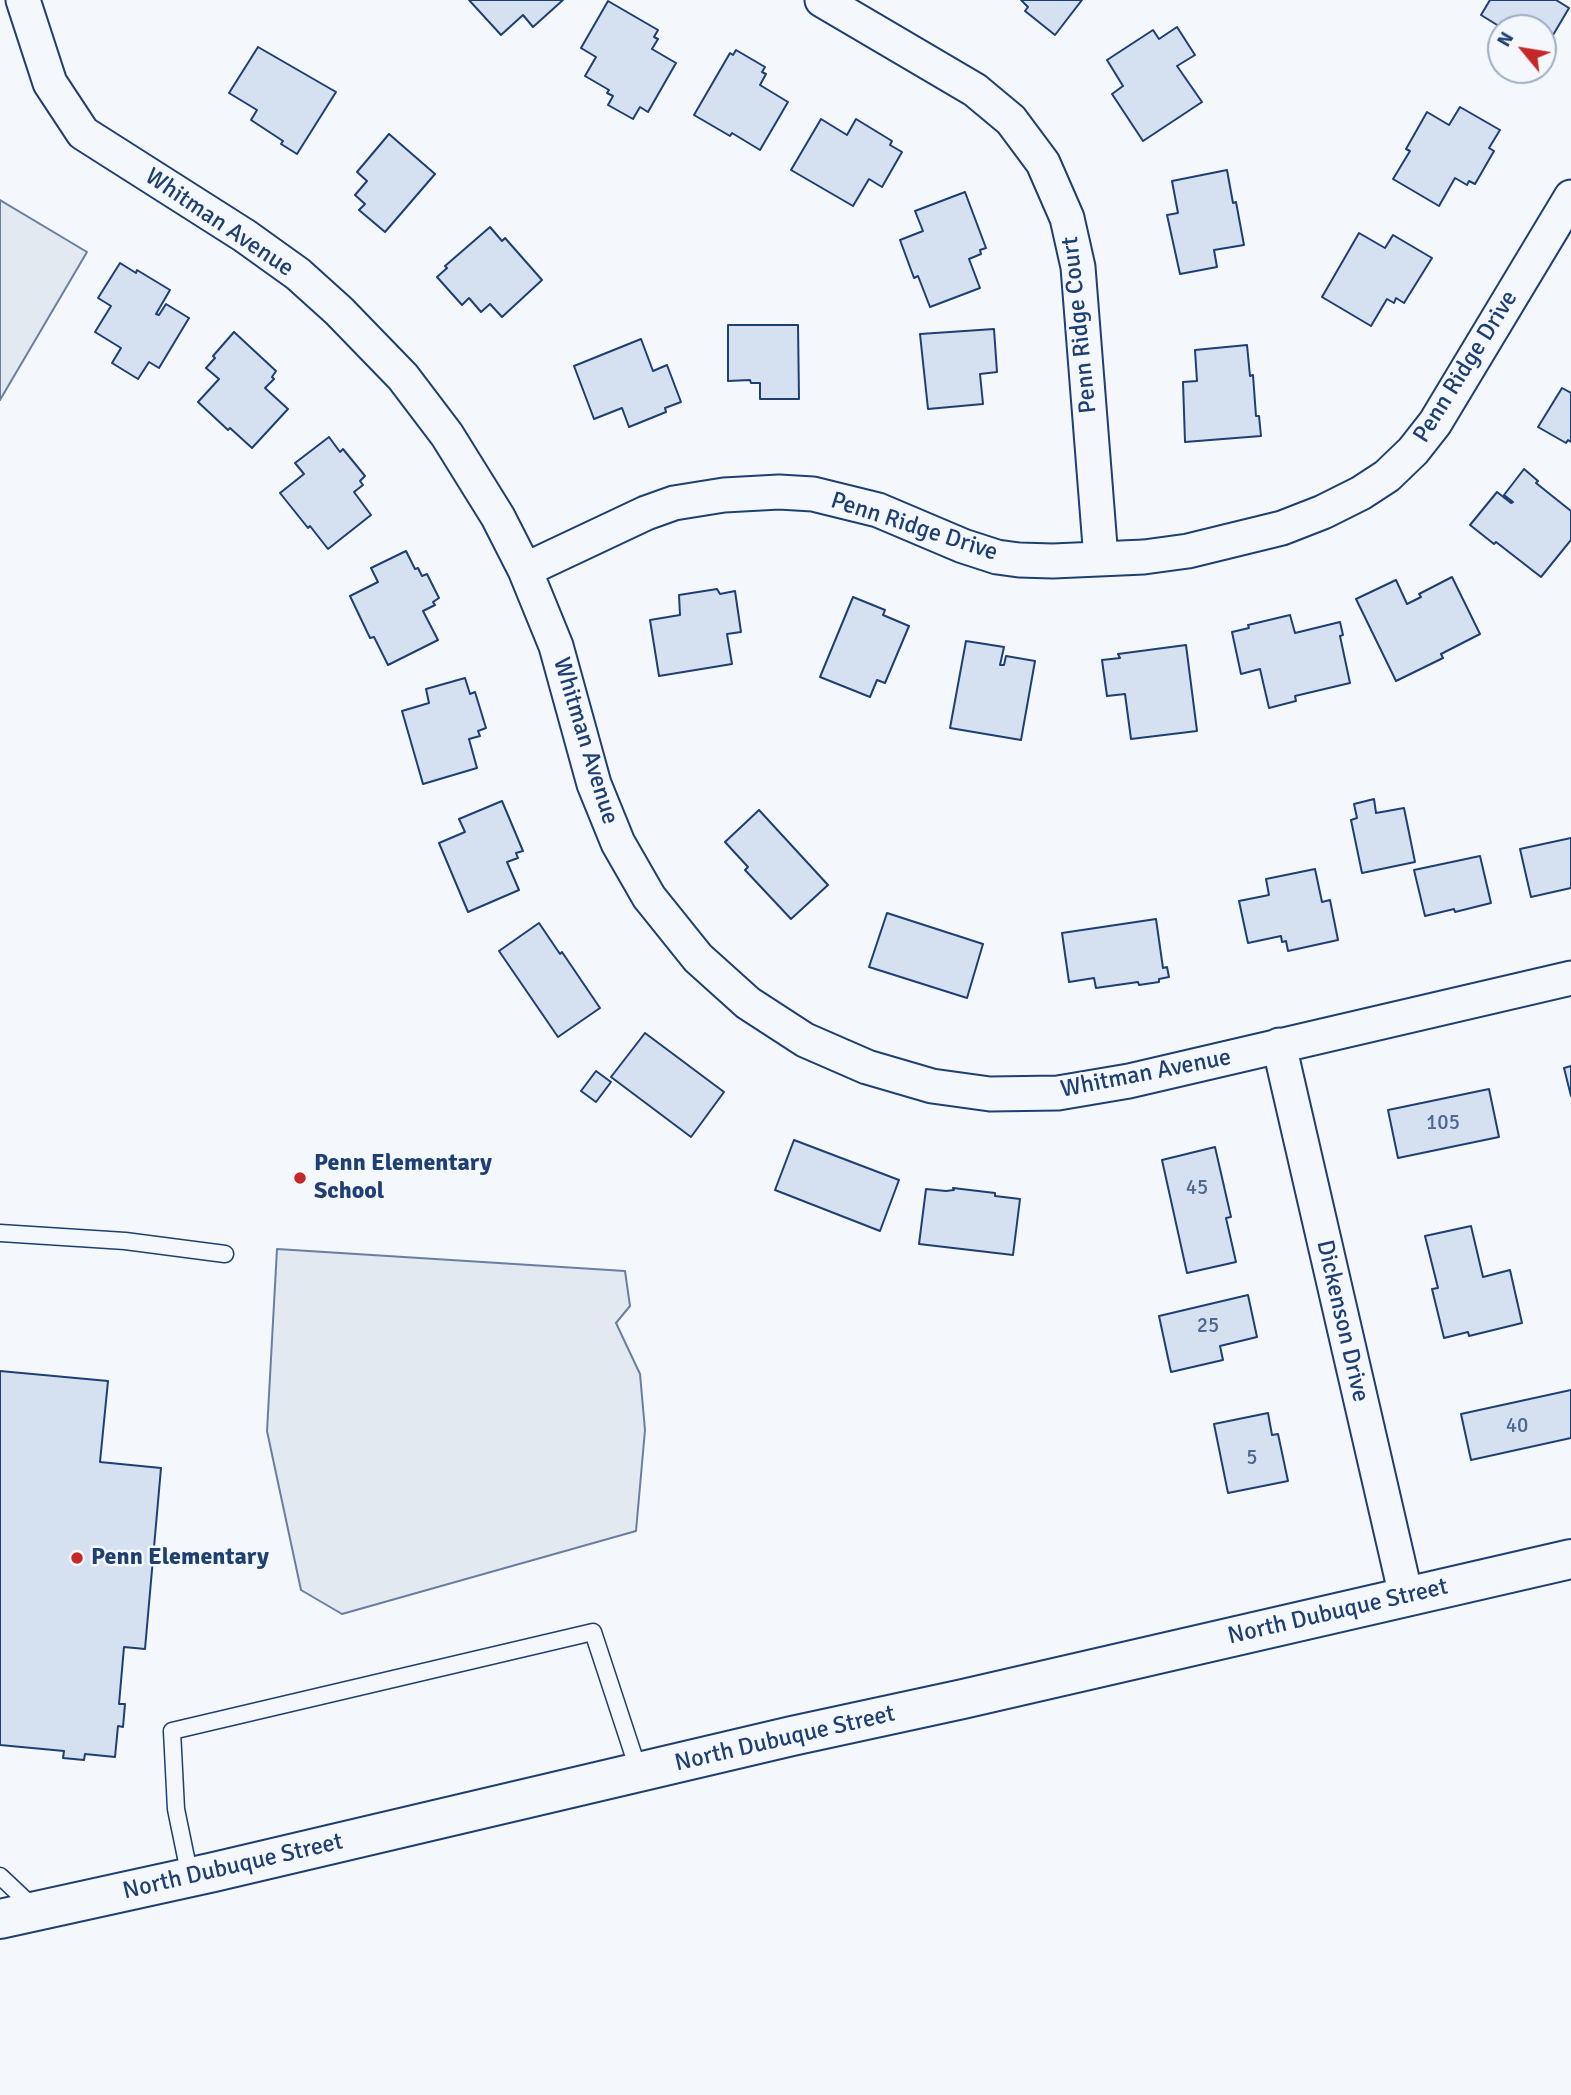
<!DOCTYPE html>
<html>
<head>
<meta charset="utf-8">
<style>
	body { margin:0 }
	#map { position:relative; width:1571px; height:2095px; overflow:hidden; background:#f4f7fb; font-family:Signika,sans-serif }
	canvas { display:block }
	.north { position:absolute; left:1487px; top:14px; width:70px; height:70px; box-sizing:border-box; background:#f4f7fb; border:2px solid #9eadc5; border-radius:50%; rotate:300deg; font-size:19px; font-weight:700; line-height:28px; text-align:center; color:#1d3f73 }
	.north::after { content:''; display:block; margin:auto; width:24px; height:32px; background:#c62828; clip-path:polygon(50% 0,100% 100%,50% 72%,0 100%) }
</style>
</head>
<body>
<div id="map">
<canvas width="1571" height="2095"></canvas>
<div class="north">N</div>
</div>
<script>
const ctx = document.querySelector('canvas').getContext('2d');
ctx.lineJoin = 'round';
function paint(path, color) { ctx.fillStyle = color; ctx.fill(path, 'evenodd'); }
const poly = rows => new Path2D(rows.map(r => 'M' + r).join(''));
function strokePath(path, color, width, dash) { ctx.strokeStyle = color; ctx.lineWidth = width; ctx.lineCap = dash ? 'butt' : 'round'; ctx.setLineDash(dash || []); ctx.stroke(path); }
function drawText(font, color, halo, rows, align = 'center') {
  ctx.font = font + ' Signika,sans-serif'; ctx.lineWidth = 5; ctx.setLineDash([]); ctx.textBaseline = 'middle'; ctx.strokeStyle = halo; ctx.fillStyle = color; for (const [text, x, y, turn = 0] of rows) {
    ctx.save(); ctx.translate(x, y); ctx.rotate((+turn || 0) * Math.PI / 180); ctx.textAlign = isNaN(turn) ? turn : align; if (halo) ctx.strokeText(text, 0, 0); ctx.fillText(text, 0, 0); ctx.restore();
  }
}
const green = poly([
	[0,200,87,252,0,400,0,200],
	[277,1249,625,1271,630,1306,616,1323,640,1374,645,1430,636,1531,342,1614,301,1590,267,1431,277,1249]
]);
const building = poly([
	[469,0,563,0,533,27,523,15,501,35,469,0],
	[1021,0,1082,0,1055,35,1025,11,1028,7,1021,0],
	[1490,0,1556,0,1569,8,1543,52,1543,28,1502,28,1481,15,1490,0],
	[608,1,658,30,654,37,658,39,652,49,676,63,648,112,640,107,633,119,608,105,613,96,607,93,609,90,585,76,596,57,581,48,608,1],
	[1177,27,1195,55,1177,66,1202,102,1143,141,1112,94,1123,86,1107,60,1153,30,1159,39,1177,27],
	[258,47,336,92,297,154,281,144,283,141,251,120,257,110,229,93,258,47],
	[736,50,765,67,762,72,766,74,760,85,788,102,760,150,732,133,730,136,694,115,730,53,733,55,736,50],
	[1460,107,1500,130,1489,148,1494,151,1475,184,1469,181,1467,185,1455,178,1439,206,1393,179,1410,151,1406,149,1427,112,1449,125,1460,107],
	[821,119,847,135,856,119,892,141,890,145,902,152,882,187,869,179,853,206,791,170,821,119],
	[389,134,435,174,385,232,359,210,365,204,355,195,367,181,357,172,389,134],
	[1227,170,1233,203,1236,202,1244,245,1214,250,1217,267,1180,274,1167,215,1178,213,1172,181,1227,170],
	[965,192,986,248,980,250,981,254,969,259,980,288,930,307,918,276,914,278,900,240,923,231,915,211,965,192],
	[490,227,502,241,505,238,542,280,502,317,490,304,481,312,469,298,462,305,437,277,447,268,445,266,490,227],
	[1359,233,1385,248,1393,235,1432,258,1404,303,1396,298,1394,303,1387,299,1371,326,1322,297,1359,233],
	[120,263,136,273,137,270,170,290,156,314,159,315,166,304,189,318,159,368,149,362,138,379,112,363,121,348,95,332,111,306,98,298,120,263],
	[728,325,798,325,799,399,760,399,760,383,751,383,750,380,728,381,728,325],
	[994,329,997,372,980,374,983,404,928,409,920,334,994,329],
	[234,332,276,371,272,377,274,379,265,388,288,409,252,448,230,428,228,430,198,402,219,379,206,368,215,358,213,356,234,332],
	[641,339,653,371,667,365,681,402,665,408,666,412,629,427,622,408,594,419,574,366,641,339],
	[1247,345,1250,376,1253,375,1256,416,1259,416,1261,436,1185,442,1183,382,1197,381,1195,350,1247,345],
	[1562,388,1571,393,1571,442,1568,440,1566,443,1538,427,1562,388],
	[329,437,340,452,343,449,365,476,360,481,363,485,354,492,371,515,328,549,310,526,308,528,280,493,304,474,295,463,329,437],
	[1524,469,1538,481,1536,483,1571,511,1571,540,1541,577,1496,542,1494,544,1470,525,1497,492,1511,503,1513,502,1504,495,1524,469],
	[406,551,415,569,418,568,422,576,427,574,439,598,433,602,435,605,423,611,438,640,388,665,374,637,370,638,350,596,378,582,371,568,406,551],
	[1452,577,1480,634,1441,654,1443,658,1396,681,1356,599,1396,580,1407,604,1421,597,1419,594,1452,577],
	[717,589,720,594,735,591,741,632,727,634,732,664,659,676,650,620,680,615,679,595,717,589],
	[853,597,885,610,883,615,909,626,885,683,877,680,870,697,820,677,853,597],
	[1290,615,1295,633,1340,622,1343,635,1340,636,1350,683,1295,696,1296,701,1269,708,1260,669,1241,674,1232,632,1249,628,1248,625,1290,615],
	[966,641,1004,647,1000,665,1004,665,1006,656,1035,661,1021,740,950,728,966,641],
	[1186,645,1197,731,1131,739,1125,694,1107,696,1102,660,1120,658,1118,654,1186,645],
	[465,678,470,694,475,692,486,728,478,731,480,736,469,739,477,768,423,784,402,711,429,703,426,689,465,678],
	[1374,799,1376,813,1404,808,1415,862,1362,873,1351,820,1357,818,1354,804,1374,799],
	[502,801,523,851,516,853,518,858,507,862,519,890,468,912,439,843,465,832,459,819,502,801],
	[759,810,828,885,791,919,745,870,748,867,725,842,759,810],
	[1571,838,1571,888,1531,897,1520,849,1571,838],
	[1480,856,1491,903,1455,912,1454,909,1425,916,1414,870,1480,856],
	[1315,869,1322,902,1330,900,1338,940,1288,951,1286,941,1282,942,1281,936,1248,943,1239,901,1269,895,1266,879,1315,869],
	[887,913,983,944,967,998,869,967,887,913],
	[1156,919,1163,968,1167,967,1169,977,1159,979,1159,982,1139,985,1138,982,1096,988,1094,978,1069,982,1062,933,1156,919],
	[539,923,560,954,562,952,600,1008,558,1037,499,951,539,923],
	[645,1033,724,1092,691,1137,611,1077,645,1033],
	[1571,1066,1571,1096,1564,1068,1571,1066],
	[596,1071,611,1082,596,1102,581,1091,596,1071],
	[1489,1089,1499,1137,1398,1158,1388,1110,1489,1089],
	[794,1140,899,1180,880,1231,775,1190,794,1140],
	[1215,1147,1231,1217,1226,1218,1236,1262,1187,1273,1162,1160,1215,1147],
	[953,1188,995,1193,995,1196,1020,1199,1013,1255,919,1244,926,1189,946,1191,954,1190,953,1188],
	[1471,1226,1483,1277,1510,1270,1522,1323,1469,1336,1468,1332,1444,1338,1432,1289,1438,1288,1425,1236,1471,1226],
	[1248,1295,1257,1337,1220,1346,1223,1360,1171,1372,1159,1316,1248,1295],
	[0,1371,108,1381,100,1462,161,1468,145,1649,124,1647,119,1704,125,1704,123,1727,118,1726,115,1757,85,1754,84,1760,63,1758,64,1751,0,1745,0,1371],
	[1571,1390,1571,1438,1471,1460,1461,1414,1571,1390],
	[1268,1413,1272,1435,1278,1434,1288,1481,1228,1493,1214,1424,1268,1413]
]);
const service = poly([
	[0,1233,125,1241,225,1254],
	[0,1876,35,1909],
	[190,1877,176,1809,172,1731,593,1632,639,1772]
]);
const minor = poly([
	[23,0,50,83,83,133,245,236,298,274,339,311,403,377,447,435,498,517,525,570,556,646,594,784,618,843,649,897,698,958,748,1003,805,1040,867,1067,932,1086,990,1094,1058,1093,1129,1081,1571,978],
	[822,0,975,90,1011,120,1043,163,1067,218,1078,267,1101,559],
	[525,570,646,513,674,503,724,495,779,492,813,494,878,510,963,546,997,557,1019,560,1053,561,1144,557,1188,551,1282,528,1323,512,1361,493,1387,476,1413,451,1435,423,1571,197],
	[1279,1045,1406,1596]
]);
const secondary = poly([
	[0,1919,214,1872,792,1736,963,1699,1571,1559]
]);
const markers = [
	[300,1178,7,"#c62828"],
	[77,1558,7,"#c62828"]
];
const numberNames = [
	["105",1443,1123],
	["45",1197,1188],
	["25",1208,1326],
	["40",1517,1426],
	["5",1252,1458]
];
const streetNames = [
	["Whitman Avenue",219,223,34],
	["Penn Ridge Court",1080,325,-96],
	["Penn Ridge Drive",1466,367,-58],
	["Penn Ridge Drive",914,527,18],
	["Whitman Avenue",585,741,73],
	["Whitman Avenue",1146,1074,-11],
	["Dickenson Drive",1342,1321,77],
	["North Dubuque Street",1338,1612,-13],
	["North Dubuque Street",785,1739,-13],
	["North Dubuque Street",233,1867,-13]
];
const poiNames = [
	["Penn Elementary",314,1164],
	["School",314,1192],
	["Penn Elementary",91,1558]
];
paint(green, '#e3e9f0');
strokePath(green, '#687fa3', 2);
paint(building, '#d5e0f0');
strokePath(building, '#1d3f73', 2);
strokePath(service, '#1d3f73', 19);
strokePath(minor, '#1d3f73', 37);
strokePath(secondary, '#1d3f73', 42);
strokePath(service, '#f4f7fb', 16);
strokePath(minor, '#f4f7fb', 33);
strokePath(secondary, '#f4f7fb', 38);
for (const [x, y, r, color] of markers) { const dot = new Path2D(); dot.arc(x, y, r, 0, 2 * Math.PI); ctx.fillStyle = color; ctx.fill(dot); strokePath(dot, '#f4f7fb', 2.5); }
drawText('21px', '#4b6792', null, numberNames);
drawText('24px', '#1d3f73', '#f4f7fb', streetNames);
drawText('bold 24px', '#1d3f73', '#f4f7fb', poiNames, 'left');
</script>
</body>
</html>
